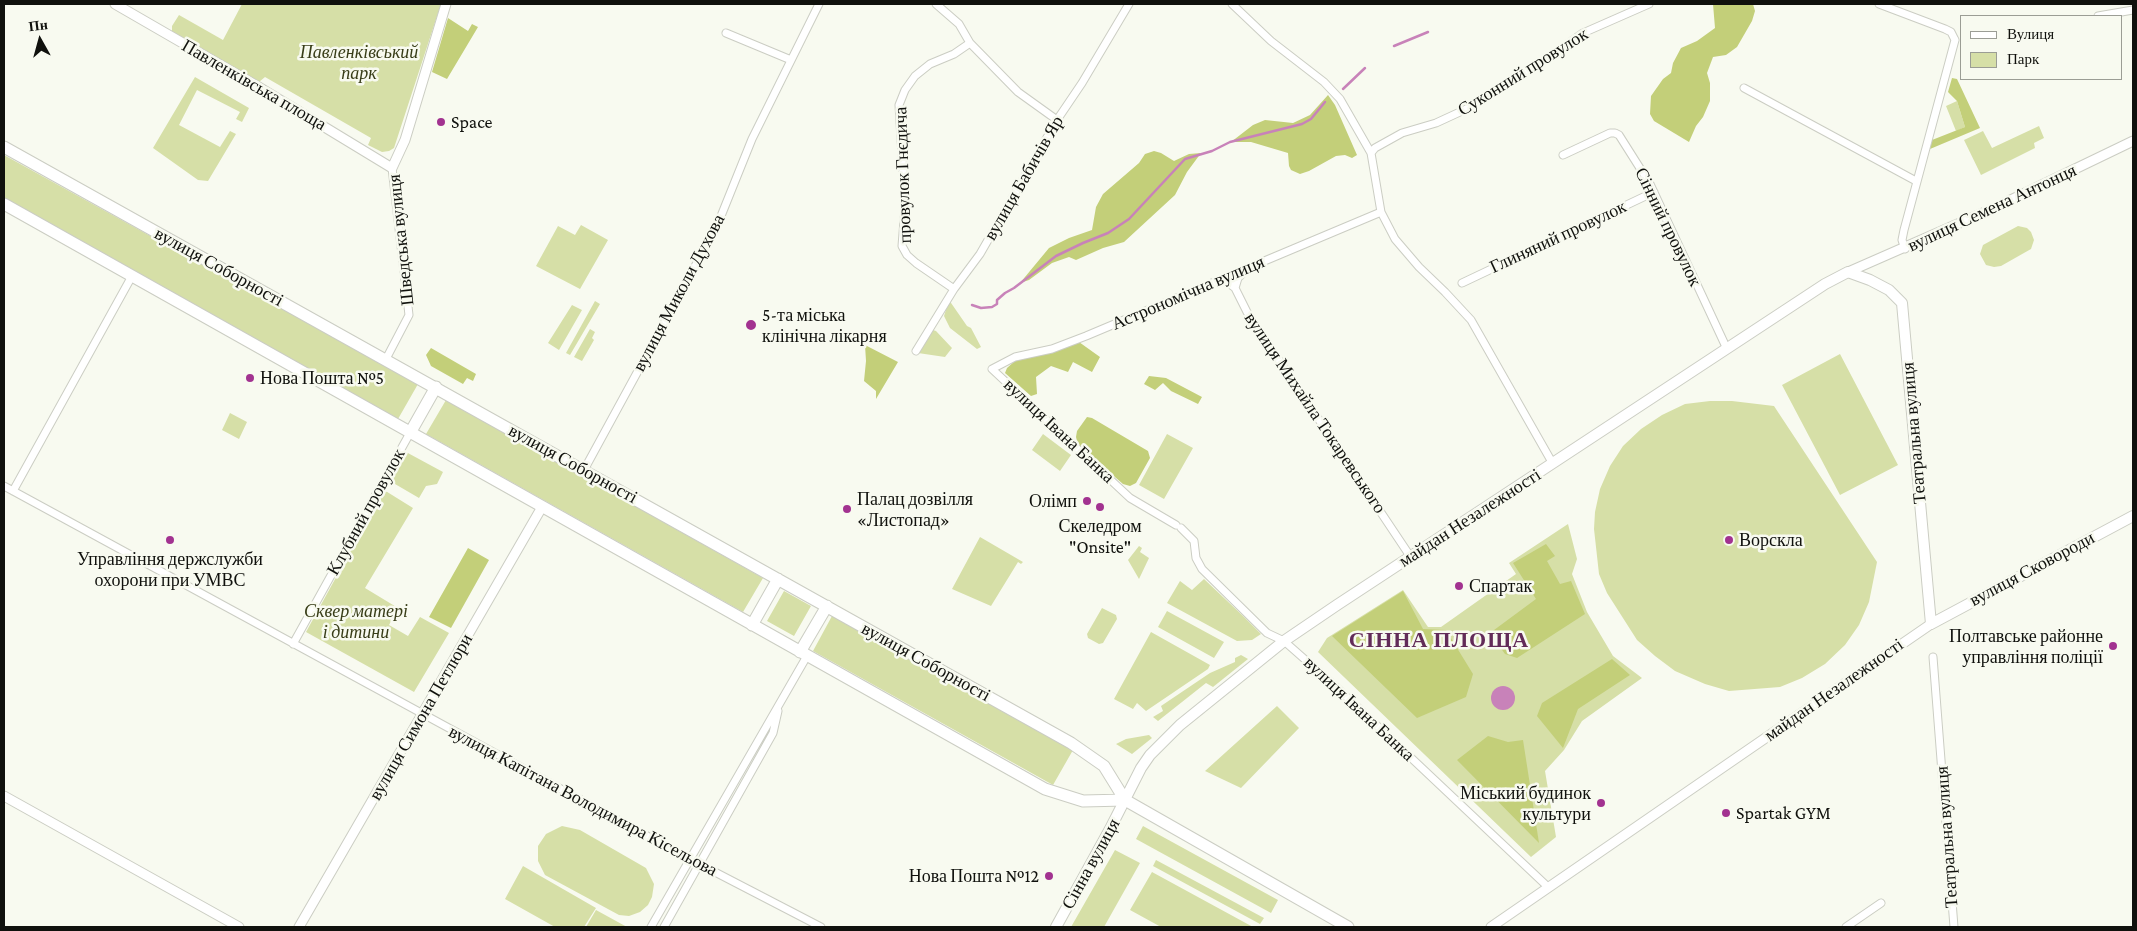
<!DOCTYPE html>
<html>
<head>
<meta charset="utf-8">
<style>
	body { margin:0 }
	#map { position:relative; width:2137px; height:931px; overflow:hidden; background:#f8faf0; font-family:"Crimson Pro",serif }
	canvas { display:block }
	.frame { position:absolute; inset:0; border:5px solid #10110d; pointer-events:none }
	.legend { position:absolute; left:1960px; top:15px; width:162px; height:65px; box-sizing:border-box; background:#f8faf0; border:1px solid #9b9d95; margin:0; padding:6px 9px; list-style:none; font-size:15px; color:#10110d }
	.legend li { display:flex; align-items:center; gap:10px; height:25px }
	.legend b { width:25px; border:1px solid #9b9d95 }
	.north { position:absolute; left:15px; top:15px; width:50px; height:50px; -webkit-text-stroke:4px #f8faf0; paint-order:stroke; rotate:353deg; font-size:14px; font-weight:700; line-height:20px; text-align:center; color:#10110d }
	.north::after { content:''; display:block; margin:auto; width:18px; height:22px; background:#10110d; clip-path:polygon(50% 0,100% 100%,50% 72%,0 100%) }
</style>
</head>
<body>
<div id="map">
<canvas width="2137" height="931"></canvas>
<div class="frame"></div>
<ul class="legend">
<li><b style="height:6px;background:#fff"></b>Вулиця</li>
<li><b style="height:14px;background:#d6dfa7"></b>Парк</li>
</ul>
<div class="north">Пн</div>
</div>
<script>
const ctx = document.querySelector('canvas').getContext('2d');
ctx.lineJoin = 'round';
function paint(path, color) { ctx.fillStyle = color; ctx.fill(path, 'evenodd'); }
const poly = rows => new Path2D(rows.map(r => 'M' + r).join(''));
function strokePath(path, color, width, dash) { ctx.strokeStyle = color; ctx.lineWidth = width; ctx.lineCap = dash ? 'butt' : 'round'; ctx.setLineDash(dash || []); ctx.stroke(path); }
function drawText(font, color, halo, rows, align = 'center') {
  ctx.font = font + ' "Crimson Pro",serif'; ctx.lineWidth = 5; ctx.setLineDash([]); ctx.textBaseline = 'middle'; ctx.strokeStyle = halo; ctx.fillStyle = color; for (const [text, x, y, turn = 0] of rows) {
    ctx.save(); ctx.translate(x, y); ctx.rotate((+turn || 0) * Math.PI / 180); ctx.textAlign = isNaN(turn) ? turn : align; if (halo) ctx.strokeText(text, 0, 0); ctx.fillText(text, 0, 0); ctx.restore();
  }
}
const green = poly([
	[242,4,441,4,394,148,389,151,382,152,368,145,371,138,265,77,259,82,255,80,172,32,172,26,179,15,223,40],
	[195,77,249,108,242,122,236,119,240,112,197,90,179,125,220,147,230,131,236,134,208,181,198,180,153,148],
	[1957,101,1965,127,1956,131,1946,106],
	[2039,126,2044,138,2034,143,2035,148,1981,175,1964,140,1983,131,1992,148],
	[4,155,418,384,398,419,4,199],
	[581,225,608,240,580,289,536,266,558,226,575,235],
	[2018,226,2027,228,2031,232,2034,240,2031,249,2001,266,1994,267,1986,265,1980,254,1983,245],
	[949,300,967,326,971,328,981,347,977,349,950,328,944,316],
	[595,301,600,304,570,355,566,353],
	[572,305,582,310,559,350,548,343],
	[590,329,595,332,592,338,594,340,582,361,574,357],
	[933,330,936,331,952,348,945,357,918,353],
	[1840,354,1898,465,1840,495,1782,385],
	[446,400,763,578,743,612,426,434],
	[1710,401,1732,401,1774,406,1877,562,1869,602,1859,625,1845,645,1825,664,1802,678,1780,687,1729,691,1705,684,1675,671,1655,656,1637,640,1607,593,1599,574,1594,529,1595,512,1600,489,1610,466,1623,446,1641,429,1662,415,1685,404],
	[230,413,247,422,239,439,222,430],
	[1043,434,1071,455,1060,471,1032,450],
	[1167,434,1193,448,1164,499,1139,485],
	[406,452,443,472,437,484,426,486,419,498,395,484,393,476],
	[384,490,413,508,365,588,398,608,389,625,408,636,420,617,449,633,414,692,306,632],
	[1568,524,1577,559,1572,574,1587,612,1613,656,1642,678,1582,721,1564,750,1545,771,1556,837,1531,857,1318,652,1327,638,1403,590,1428,627,1441,627,1516,574,1509,563],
	[980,537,1023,562,1021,564,1018,562,991,606,952,589],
	[1139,546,1142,548,1140,552,1149,558,1139,579,1128,560],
	[1204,579,1242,615,1261,634,1252,640,1237,641,1167,603,1180,581,1192,590],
	[784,591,811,606,794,636,767,621],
	[1102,608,1116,615,1117,619,1103,643,1099,644,1088,638,1087,634],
	[1167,611,1224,642,1214,658,1158,627],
	[832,616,1073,750,1053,785,813,651],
	[1151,632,1210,665,1208,669,1146,711,1137,703,1133,709,1114,699],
	[1241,655,1248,659,1213,687,1206,683,1158,721,1153,717,1163,711,1161,706,1210,673,1235,662,1235,658],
	[1277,706,1299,728,1241,788,1205,771],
	[1149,735,1152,738,1132,754,1116,744,1126,739],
	[562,826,580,830,646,868,654,884,652,897,648,905,640,912,629,916,619,915,545,875,538,861,538,846,546,834],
	[1143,826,1278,900,1271,913,1136,839],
	[1115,850,1140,863,1104,927,1071,927],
	[1156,860,1264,918,1260,924,1153,866],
	[523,866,596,908,584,927,555,927,505,899],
	[1152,872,1253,927,1161,927,1130,910],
	[596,910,627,927,586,927]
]);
const forest = poly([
	[1713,4,1753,4,1755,11,1752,21,1737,47,1726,55,1713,57,1707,73,1710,83,1710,101,1703,117,1696,126,1689,142,1654,121,1650,114,1651,96,1663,79,1671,73,1673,63,1681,48,1697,41,1715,28],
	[448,18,468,31,472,24,478,27,447,79,432,72],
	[1952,78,1957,79,1980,128,1930,149,1932,140,1965,127,1957,101,1948,92],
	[1328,95,1335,105,1357,155,1352,158,1345,155,1336,156,1309,171,1300,174,1291,170,1289,166,1288,153,1251,142,1231,142,1253,125,1265,120,1293,123,1310,115],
	[1154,151,1161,153,1174,161,1189,154,1201,153,1187,172,1175,195,1124,242,1103,248,1076,260,1069,257,1052,263,1029,280,1020,283,1049,248,1069,238,1092,230,1096,207,1103,194,1139,163,1145,154],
	[1079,342,1100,357,1092,372,1073,362,1068,372,1051,366,1036,377,1037,394,1031,396,1005,373,1007,368,1016,360],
	[865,345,898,362,876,399,876,391,864,381,866,361],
	[431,348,476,374,473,381,467,378,463,384,431,366,426,355],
	[1149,376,1166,378,1202,397,1198,404,1171,391,1163,383,1155,390,1144,384],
	[1087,417,1092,418,1148,451,1150,458,1136,483,1130,486,1123,484,1078,445,1076,437,1077,431],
	[1546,544,1555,556,1547,561,1560,584,1571,581,1585,614,1517,658,1505,654,1490,633,1536,599,1513,563],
	[468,548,489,560,451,628,429,617],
	[1403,591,1423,629,1446,630,1473,674,1466,697,1417,718,1332,636],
	[1612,659,1630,675,1578,709,1563,748,1537,716,1542,703],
	[1488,736,1508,742,1523,740,1539,843,1457,760]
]);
const water = poly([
	'1491 698a12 12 0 1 1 24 0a12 12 0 1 1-24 0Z'
]);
const stream = poly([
	[1394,46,1428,32],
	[1343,89,1365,68],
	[972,305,981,308,992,307,997,304,997,300,1005,293,1014,288,1056,256,1083,243,1108,233,1129,219,1185,159,1212,151,1230,142,1302,124,1311,119,1325,102]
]);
const minor = poly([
	[936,4,959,24,970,43,1018,92,1057,120],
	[1232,4,1271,41,1324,82,1340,99,1371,153,1381,212,1395,239,1419,267,1445,292,1471,320,1553,464],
	[1879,4,1945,29,1951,32,1955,40],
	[2098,16,2133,10],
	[726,33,791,60],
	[1744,88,1916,181],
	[1371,153,1375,148,1402,133,1436,123,1475,105,1548,58,1583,33,1649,4],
	[1563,155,1610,133,1615,133,1619,135,1650,184,1727,349],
	[1905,249,1902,240,1904,230,1955,40],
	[1218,281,1227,282,1235,288,1247,312,1410,556],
	[1462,283,1654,192],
	[1235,288,1238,278,1246,270],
	[954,289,916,263,907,255,902,246,905,207,899,105,905,90,915,76,930,64,954,54,970,43],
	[916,351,954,289,980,254,1057,120,1082,83,1129,4],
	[386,359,409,315,392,168],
	[584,470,717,226,752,139,819,4],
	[4,486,684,856,821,927],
	[13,491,132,276],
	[1176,525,1130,498,992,369,1015,357,1052,349,1086,336,1381,212],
	[1181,528,1194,541,1196,558,1202,569,1267,633,1284,641,1335,686,1548,887],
	[293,644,410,433],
	[1933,657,1954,927],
	[651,927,807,656],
	[664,927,773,733,778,711],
	[1846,927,1881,903]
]);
const tertiary = poly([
	[115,4,257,86,392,168,405,140,446,4],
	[1848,272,1994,208,2133,141],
	[4,796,239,927],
	[299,927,542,507],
	[1491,927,1931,624]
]);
const secondary = poly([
	[1056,927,1110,829,1141,768,1150,755,1180,725,1284,641,1337,605,1825,284,1848,272,1870,280,1889,290,1902,303,1931,624,2133,516]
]);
const primary = poly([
	[4,147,1071,743,1104,766,1125,800,1348,927],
	[4,204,1045,789,1083,801,1125,800],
	[410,433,436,387],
	[752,625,778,579],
	[800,652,827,606]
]);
const markers = [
	[441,122,5,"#a23290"],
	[751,325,6,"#a23290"],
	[250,378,5,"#a23290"],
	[1087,501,5,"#a23290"],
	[1100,507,5,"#a23290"],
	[847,509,5,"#a23290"],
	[170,540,5,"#a23290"],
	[1729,540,5,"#a23290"],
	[1459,586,5,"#a23290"],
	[2113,646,5,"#a23290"],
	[1601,803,5,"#a23290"],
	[1726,813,5,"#a23290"],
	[1049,876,5,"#a23290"]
];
const parkNames = [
	["Павленківський",359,52],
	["парк",359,73],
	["Сквер матері",356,611],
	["і дитини",356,632]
];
const streetNames = [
	["Суконний провулок",1523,72,-32],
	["Павленківська площа",254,85,30],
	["провулок Гнєдича",903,175,-92],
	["вулиця Бабичів Яр",1024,178,-60],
	["вулиця Семена Антонця",1992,208,-25],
	["Сінний провулок",1668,227,64],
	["Глиняний провулок",1558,237,-25],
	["Шведська вулиця",401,240,-96],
	["вулиця Соборності",219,267,29],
	["вулиця Миколи Духова",679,293,-62],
	["Астрономічна вулиця",1188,293,-23],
	["вулиця Михайла Токаревського",1315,413,56],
	["вулиця Івана Банка",1059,431,43],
	["Театральна вулиця",1914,433,-95],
	["вулиця Соборності",573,464,29],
	["Клубний провулок",366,512,-61],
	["майдан Незалежності",1470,518,-33],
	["вулиця Сковороди",2032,569,-28],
	["вулиця Соборності",926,662,29],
	["майдан Незалежності",1834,690,-35],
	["вулиця Івана Банка",1359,709,43],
	["вулиця Симона Петлюри",421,717,-60],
	["вулиця Капітана Володимира Кісельова",583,801,28],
	["Театральна вулиця",1947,837,-94],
	["Сінна вулиця",1091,864,-61]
];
const poiNames = [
	["Space",451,122],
	["5-та міська",762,315],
	["клінічна лікарня",762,336],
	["Нова Пошта №5",260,378],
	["Палац дозвілля",857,499],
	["«Листопад»",857,520],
	["Олімп",1077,501,"right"],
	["Скеледром",1100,526,"center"],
	["\"Onsite\"",1100,547,"center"],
	["Ворскла",1739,540],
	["Управління держслужби",170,559,"center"],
	["охорони при УМВС",170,580,"center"],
	["Спартак",1469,586],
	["Полтавське районне",2103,636,"right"],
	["управління поліції",2103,657,"right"],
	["Міський будинок",1591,793,"right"],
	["культури",1591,814,"right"],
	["Spartak GYM",1736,813],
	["Нова Пошта №12",1039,876,"right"]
];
const districtNames = [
	["СІННА ПЛОЩА",1439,640]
];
paint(green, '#d6dfa7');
paint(forest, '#c3cf79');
paint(water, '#c882b9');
strokePath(stream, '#c882b9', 2.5);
strokePath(minor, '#cbcdc3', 9);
strokePath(tertiary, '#cbcdc3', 11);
strokePath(secondary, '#cbcdc3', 12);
strokePath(primary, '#cbcdc3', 13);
strokePath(minor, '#fff', 7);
strokePath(tertiary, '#fff', 9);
strokePath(secondary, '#fff', 10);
strokePath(primary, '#fff', 11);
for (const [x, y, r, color] of markers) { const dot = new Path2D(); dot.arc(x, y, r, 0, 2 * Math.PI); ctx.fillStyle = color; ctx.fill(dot); strokePath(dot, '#f8faf0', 2); }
drawText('italic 18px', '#383d18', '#f8faf0', parkNames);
drawText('18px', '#10110d', '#f8faf0', streetNames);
drawText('18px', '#10110d', '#f8faf0', poiNames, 'left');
ctx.letterSpacing = '1px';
drawText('bold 22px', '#622b58', '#f8faf0', districtNames);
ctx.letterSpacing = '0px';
</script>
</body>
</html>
